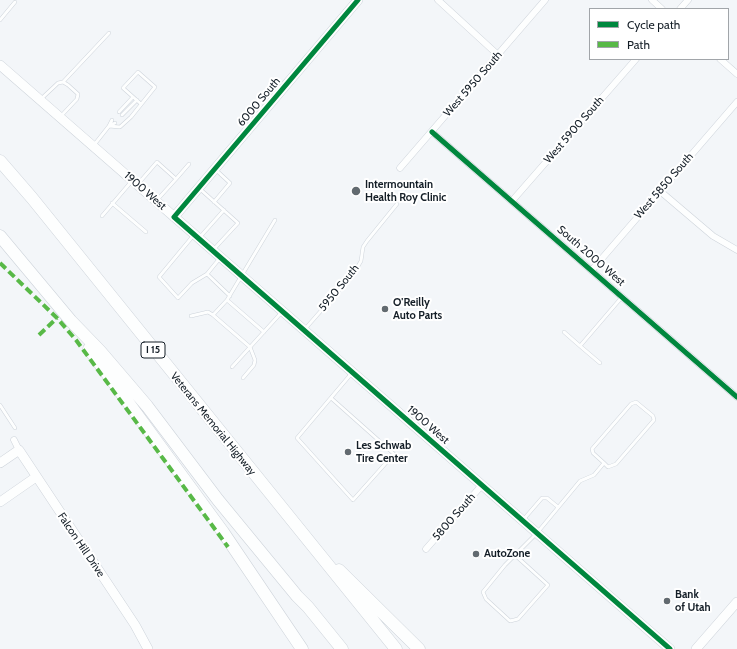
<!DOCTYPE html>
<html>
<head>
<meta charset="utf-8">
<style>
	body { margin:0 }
	#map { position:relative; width:737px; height:649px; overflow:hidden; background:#f3f6f9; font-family:Cabin,sans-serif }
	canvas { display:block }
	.legend { position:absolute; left:589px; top:8px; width:140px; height:52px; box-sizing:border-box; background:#fff; border:1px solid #a1a5a9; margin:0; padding:5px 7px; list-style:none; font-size:12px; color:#141e27 }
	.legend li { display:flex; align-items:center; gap:8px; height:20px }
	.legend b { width:20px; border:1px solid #a1a5a9 }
</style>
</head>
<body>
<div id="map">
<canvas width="737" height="649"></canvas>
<ul class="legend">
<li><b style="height:5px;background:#00873e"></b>Cycle path</li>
<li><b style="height:5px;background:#58b947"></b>Path</li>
</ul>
</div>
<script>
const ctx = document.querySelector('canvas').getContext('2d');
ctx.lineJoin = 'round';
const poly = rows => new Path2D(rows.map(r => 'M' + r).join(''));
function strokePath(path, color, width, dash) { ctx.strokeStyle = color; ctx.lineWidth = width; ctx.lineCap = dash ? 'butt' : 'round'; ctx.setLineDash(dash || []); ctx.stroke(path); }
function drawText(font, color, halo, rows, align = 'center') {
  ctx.font = font + ' Cabin,sans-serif'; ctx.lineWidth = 4; ctx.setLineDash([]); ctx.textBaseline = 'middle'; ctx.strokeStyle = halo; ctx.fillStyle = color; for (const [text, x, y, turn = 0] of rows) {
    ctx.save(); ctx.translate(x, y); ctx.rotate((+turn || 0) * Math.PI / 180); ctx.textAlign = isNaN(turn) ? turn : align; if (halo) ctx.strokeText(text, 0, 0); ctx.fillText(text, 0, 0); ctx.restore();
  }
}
const lane = poly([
	[0,20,15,2],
	[63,82,109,33],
	[41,99,58,83,63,82,68,85,78,94,77,99,61,116],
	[119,112,133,97],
	[122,115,137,100],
	[109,126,112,120],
	[109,126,115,123],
	[94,145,109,126,120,127,131,117,155,87,138,72,123,88,141,104],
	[176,179,189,164],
	[138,184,157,162,176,179,157,200],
	[200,189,238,223,214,249],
	[214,202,230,183,216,170],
	[112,203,146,232],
	[102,216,131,182],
	[193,236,159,277,178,298,192,283,207,274],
	[200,237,224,210],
	[220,258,207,274,230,296],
	[227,300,275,220],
	[191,316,208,312,213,315],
	[305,329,354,273,361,261,363,247,367,241,397,204],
	[564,332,580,346,622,297],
	[580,346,600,363],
	[232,367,281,313],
	[243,378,254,365,255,360,250,347,213,315,227,300,264,332],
	[331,398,394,454,353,500,297,438,351,374],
	[0,405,15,428],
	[523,520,542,498,547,498,558,507],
	[516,556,548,585,518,619,510,621,486,599,483,592,505,565,537,533,580,481,594,475,604,463,608,467,616,464,654,420,653,416,636,402,631,404,592,449,593,453,604,463]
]);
const street = poly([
	[438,0,498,55],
	[652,0,662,9],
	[680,9,688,0],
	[720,59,737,74],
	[432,132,737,397],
	[400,168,545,0],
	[660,191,713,236,737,250],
	[512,201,636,59],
	[592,270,737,102],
	[14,440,19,450],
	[426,549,482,485]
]);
const secondary = poly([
	[0,65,670,649],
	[174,217,358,0],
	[0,463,19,450,135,625,148,649],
	[0,502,36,477],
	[696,649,737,602]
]);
const highway = poly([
	[0,161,32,198,396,649],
	[0,236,71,321,100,351,147,406,218,500,297,596,308,607,342,649],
	[89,349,223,532,302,649],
	[339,570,419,649]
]);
const quiet = poly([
	[0,263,57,318,76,340,228,547],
	[39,335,57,318]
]);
const cycleway = poly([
	[358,0,174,217,670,649],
	[432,132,737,397]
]);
const markers = [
	[356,191,5,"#626a70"],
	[385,309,4,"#626a70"],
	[348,452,4,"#626a70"],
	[476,554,4,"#626a70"],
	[667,601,4,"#626a70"]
];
const shields = [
	[153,350,24]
];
const shieldNames = [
	["I 15",153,350]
];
const streetNames = [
	["West 5950 South",473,84,-49],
	["6000 South",259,102,-50],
	["West 5900 South",574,130,-49],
	["West 5850 South",664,186,-49],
	["1900 West",145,191,41],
	["South 2000 West",591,256,41],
	["5950 South",339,288,-51],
	["Veterans Memorial Highway",213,424,51],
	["1900 West",428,425,41],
	["5800 South",454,517,-49],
	["Falcon Hill Drive",81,545,56]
];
const poiNames = [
	["Intermountain",365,185],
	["Health Roy Clinic",365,198],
	["O'Reilly",393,303],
	["Auto Parts",393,316],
	["Les Schwab",356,446],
	["Tire Center",356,459],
	["AutoZone",484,554],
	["Bank",675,595],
	["of Utah",675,608]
];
strokePath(lane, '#cdd3da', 4);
strokePath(street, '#cdd3da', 7);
strokePath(secondary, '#cdd3da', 10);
strokePath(highway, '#cdd3da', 13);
strokePath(lane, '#fdfefe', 3);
strokePath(street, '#fdfefe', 6);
strokePath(secondary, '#fdfefe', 9);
strokePath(highway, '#fdfefe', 12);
strokePath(quiet, '#58b947', 4, [8, 4]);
strokePath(cycleway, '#00873e', 5);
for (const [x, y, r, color] of markers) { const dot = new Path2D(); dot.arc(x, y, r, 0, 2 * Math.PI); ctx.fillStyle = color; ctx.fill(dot); strokePath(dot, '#fff', 1.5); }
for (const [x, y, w] of shields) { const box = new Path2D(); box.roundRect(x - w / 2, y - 8, w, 16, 3); ctx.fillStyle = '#fff'; ctx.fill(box); strokePath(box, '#141e27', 1); }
drawText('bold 10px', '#141e27', null, shieldNames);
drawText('11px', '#141e27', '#fff', streetNames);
drawText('bold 11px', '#141e27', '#fff', poiNames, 'left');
</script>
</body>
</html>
